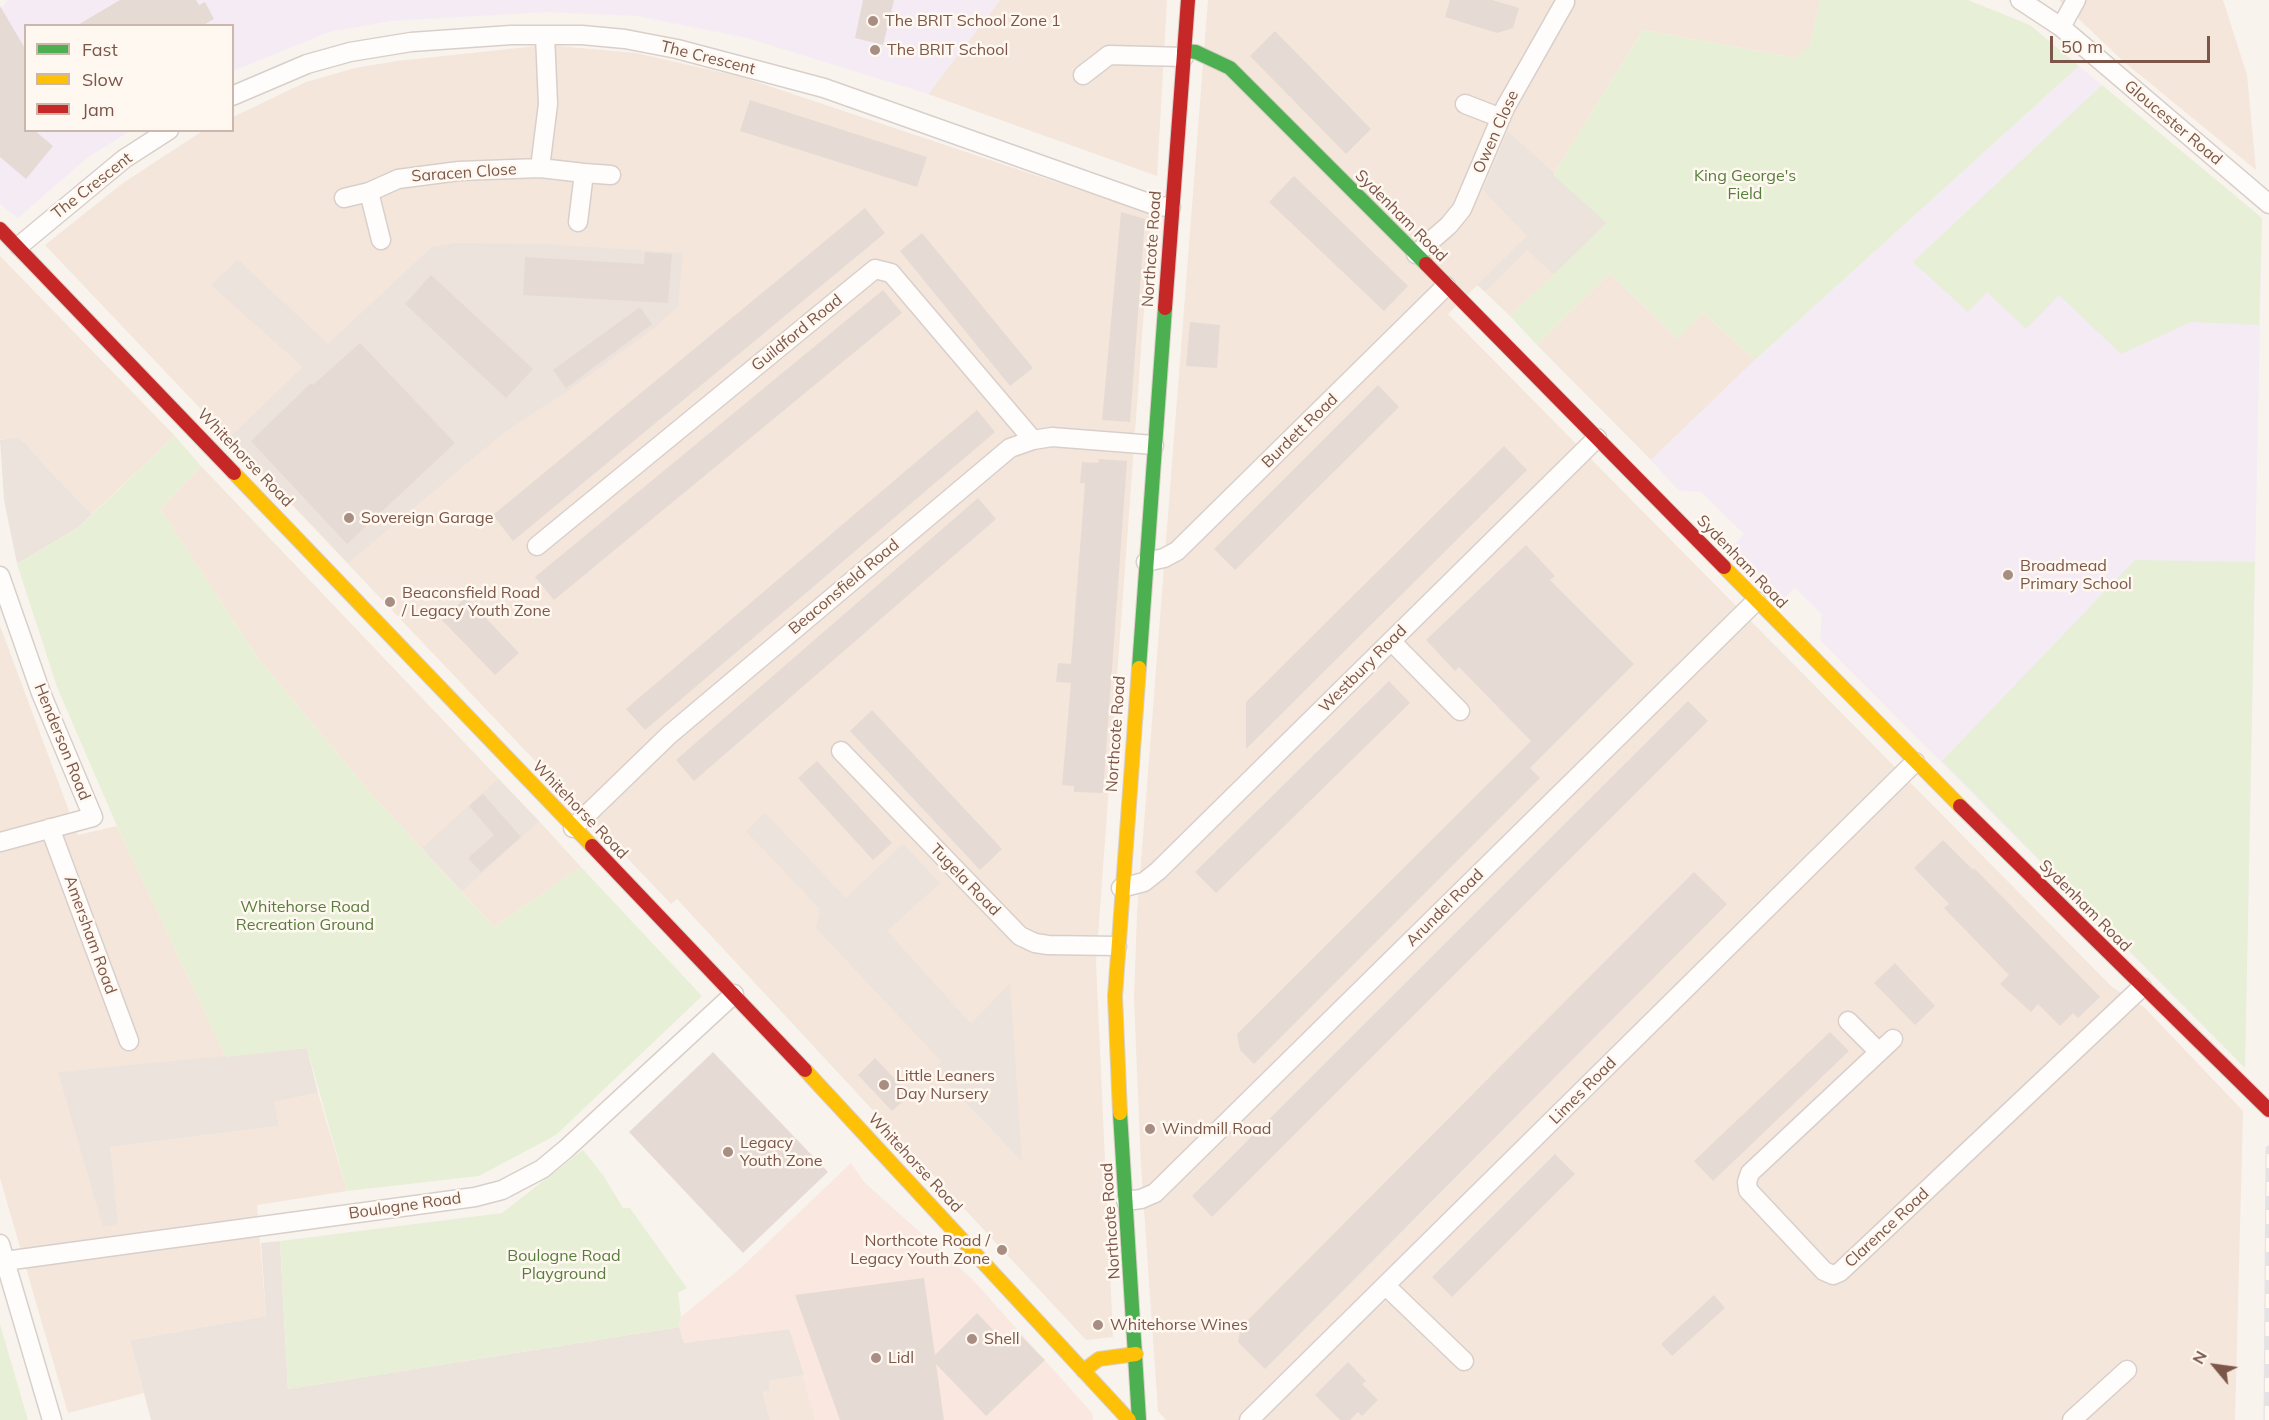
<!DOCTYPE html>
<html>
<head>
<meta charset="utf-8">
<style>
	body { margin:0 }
	#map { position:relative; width:2269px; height:1420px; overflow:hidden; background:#f9f3ed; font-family:Mulish,sans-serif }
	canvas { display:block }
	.legend { position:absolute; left:24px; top:24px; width:210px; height:108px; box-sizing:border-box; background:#fff8f0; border:2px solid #cbb7ad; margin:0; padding:8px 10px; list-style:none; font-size:18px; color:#7c5648 }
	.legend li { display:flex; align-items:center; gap:12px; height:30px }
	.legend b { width:30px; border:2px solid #cbb7ad }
	.north { position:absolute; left:2185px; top:1336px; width:60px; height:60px; -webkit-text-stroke:4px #fff8f0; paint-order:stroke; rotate:299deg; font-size:16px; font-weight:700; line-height:24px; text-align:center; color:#7c5648 }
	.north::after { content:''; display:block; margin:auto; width:21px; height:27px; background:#7c5648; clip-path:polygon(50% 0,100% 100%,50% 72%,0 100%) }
	.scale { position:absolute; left:2050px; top:36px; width:160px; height:27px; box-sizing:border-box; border:3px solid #7c5648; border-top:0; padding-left:8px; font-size:18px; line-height:21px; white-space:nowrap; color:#7c5648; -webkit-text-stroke:4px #fff8f0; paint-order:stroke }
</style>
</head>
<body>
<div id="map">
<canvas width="2269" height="1420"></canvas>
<ul class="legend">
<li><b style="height:8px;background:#4caf50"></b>Fast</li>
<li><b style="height:8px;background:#ffc107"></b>Slow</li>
<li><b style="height:8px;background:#c62828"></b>Jam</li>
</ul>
<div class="north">N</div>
<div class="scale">50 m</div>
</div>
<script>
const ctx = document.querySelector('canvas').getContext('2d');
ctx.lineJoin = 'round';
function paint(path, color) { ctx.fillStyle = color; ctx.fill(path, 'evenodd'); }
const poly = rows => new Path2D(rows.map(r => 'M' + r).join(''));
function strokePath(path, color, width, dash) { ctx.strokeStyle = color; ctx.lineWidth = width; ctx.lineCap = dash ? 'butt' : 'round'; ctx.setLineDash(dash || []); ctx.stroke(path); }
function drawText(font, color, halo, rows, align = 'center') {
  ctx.font = font + ' Mulish,sans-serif'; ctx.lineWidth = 5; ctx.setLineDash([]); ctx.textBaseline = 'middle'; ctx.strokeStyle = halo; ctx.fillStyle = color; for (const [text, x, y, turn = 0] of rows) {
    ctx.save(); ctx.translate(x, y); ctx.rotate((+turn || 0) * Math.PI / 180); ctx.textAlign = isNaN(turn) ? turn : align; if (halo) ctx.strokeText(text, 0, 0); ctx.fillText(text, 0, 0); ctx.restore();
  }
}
const residential = poly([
	[1000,0,1167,0,1157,176,928,94],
	[1208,0,1820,0,1810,46,1795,58,1643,30,1553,175,1508,131,1528,236,1448,314,2112,987,2144,1007,2243,1111,2235,1420,1166,1420,1158,1411,1141,1166,1134,999,1137,914],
	[2059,0,2223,0,2247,75,2256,170,2123,61],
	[546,45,636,53,742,77,1151,214,1096,963,1113,1337,1086,1340,677,899,671,904,45,245,123,183,201,132,232,130,233,117,306,82,355,68,397,61],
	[1527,249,1554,275,1510,316,1485,292],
	[0,256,175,436,92,514,46,467,26,443,17,437,0,440],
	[1610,273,1677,338,1703,313,1755,360,1651,460,1537,345],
	[201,466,539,821,581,867,494,927,372,795,257,657,160,509],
	[0,626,78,835,117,826,226,1057,58,1072,118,1224,109,1147,279,1126,273,1102,318,1093,347,1191,257,1205,266,1316,130,1340,144,1393,68,1413,0,1178],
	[804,1375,815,1420,770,1420,763,1391,770,1389,769,1381]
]);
const commercial = poly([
	[851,1163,864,1182,973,1280,1092,1413,1093,1420,815,1420,789,1329,684,1343,679,1327,681,1317,741,1268]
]);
const industrial = poly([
	[1508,131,1608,223,1554,275,1527,250,1485,292,1477,285,1527,236,1483,190],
	[455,243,545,244,683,253,678,306,654,328,569,390,503,433,348,563,230,437,303,367,211,285,238,260,328,344,432,247],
	[17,437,26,443,46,467,92,514,79,527,17,564,4,500,0,440],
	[498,779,539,821,462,891,422,848],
	[765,813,846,898,903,844,940,883,887,931,971,1024,1010,983,1022,1161,934,1069,942,1062,816,928,820,909,746,831],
	[307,1048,318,1093,274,1102,279,1126,110,1147,118,1224,103,1227,58,1072],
	[280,1241,288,1389,679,1327,684,1343,789,1329,804,1375,769,1381,770,1390,763,1392,770,1420,151,1420,130,1340,266,1316,261,1243]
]);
const education = poly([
	[8,0,1000,0,928,94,747,38,637,16,546,12,391,21,329,32,233,71,232,26,26,26,26,130,130,131,87,158,18,218,0,204,0,10],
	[2079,66,2262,218,2245,1068,1820,640,1822,614,1795,588,1784,598,1733,546,1744,534,1701,492,1678,490,1651,460,1755,360]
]);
const green = poly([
	[1820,0,1968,0,2030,25,2079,66,1755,360,1703,313,1678,339,1610,273,1537,345,1510,316,1607,223,1553,175,1643,30,1795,58,1810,45],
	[2102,85,2262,218,2259,325,2191,322,2121,354,2059,295,2026,329,1987,292,1968,312,1913,262],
	[175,436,201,466,160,509,257,657,372,795,494,927,581,867,702,996,556,1135,479,1176,347,1191,307,1048,226,1057,117,826,57,687,17,564,79,527],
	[2135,560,2255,562,2245,1068,1942,761],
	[583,1150,603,1175,623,1208,630,1208,687,1288,678,1293,681,1317,679,1327,288,1389,280,1241,502,1213],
	[0,1324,28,1420,0,1420]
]);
const building = poly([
	[120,0,196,0,199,5,205,2,214,19,202,26,76,26],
	[863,0,894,0,883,45,855,38],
	[1450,0,1492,0,1519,8,1513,28,1497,33,1445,17],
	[0,6,26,50,26,130,34,130,53,146,26,179,0,157],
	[1275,31,1371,129,1346,154,1250,56],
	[750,100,927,157,917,187,740,131],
	[1294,176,1408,286,1384,311,1269,202],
	[865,208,885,233,513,541,493,515],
	[1121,212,1145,219,1130,422,1102,420],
	[922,233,1033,368,1010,386,900,251],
	[645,252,672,254,668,303,523,295,525,257,644,264],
	[431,275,533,369,506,398,405,304],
	[883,290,902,313,554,600,535,577],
	[640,307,652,324,566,388,553,370],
	[1190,322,1220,325,1217,368,1186,366],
	[360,343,455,443,347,544,251,441,311,383,313,385],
	[1378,385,1399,407,1235,570,1214,549],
	[977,410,995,432,645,730,626,709],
	[1504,446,1527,470,1246,749,1246,702],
	[1099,459,1127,461,1103,793,1074,792,1074,786,1062,785,1071,683,1056,682,1058,663,1071,664,1085,483,1080,483,1082,462,1098,463],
	[978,498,996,519,694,781,676,760],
	[1526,545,1555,576,1550,580,1634,664,1530,768,1540,778,1254,1064,1240,1050,1237,1034,1531,741,1459,667,1455,671,1426,640],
	[466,597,519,653,495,675,442,620],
	[1389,681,1410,703,1216,893,1195,872],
	[1688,701,1708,721,1212,1217,1192,1196],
	[872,710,1002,849,980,870,850,731],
	[817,761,892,843,873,860,798,778],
	[483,794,521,837,481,872,468,858,494,835,469,806],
	[1943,840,1973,870,1974,868,2100,997,2078,1018,2073,1013,2060,1026,2038,1004,2031,1012,2000,984,2009,975,1944,908,1949,904,1914,868],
	[1694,872,1727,904,1265,1369,1238,1342,1241,1327],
	[1895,963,1935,1006,1915,1025,1874,983],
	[1830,1032,1849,1051,1713,1181,1694,1161],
	[713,1052,828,1172,743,1253,629,1132],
	[875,1058,910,1095,892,1111,858,1075],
	[1555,1154,1575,1174,1452,1297,1432,1277],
	[924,1278,935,1355,977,1313,1009,1347,1021,1336,1045,1360,986,1416,936,1364,944,1420,840,1420,795,1295],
	[1714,1295,1725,1308,1672,1356,1661,1344],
	[1348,1362,1366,1381,1362,1384,1378,1400,1362,1416,1358,1412,1350,1420,1340,1420,1315,1395]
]);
const street = poly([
	[2020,0,2061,27,2269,204],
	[2061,27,2076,0],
	[1083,75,1109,55,1184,57],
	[232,96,307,64,350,52,411,42,511,35,582,35,625,39,677,49,824,88,1157,206,1171,207],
	[1465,104,1501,118],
	[540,168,548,104,545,35],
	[584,173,611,175],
	[344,198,369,192],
	[381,240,369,192,398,179,459,171,540,168,584,173,578,222],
	[19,246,124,159,169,130],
	[1416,254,1449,225,1462,209,1505,108,1565,2],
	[537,546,875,269,891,273,1033,440],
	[1146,562,1164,558,1177,551,1446,286],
	[0,576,41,693,93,817,0,842],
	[1391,641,1460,711],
	[841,751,1020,936,1035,943,1048,945,1117,946],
	[50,828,129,1041],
	[573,828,669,735,1010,448,1033,440,1052,437,1154,445],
	[1121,888,1144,882,1158,871,1597,438],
	[1848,1021,1879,1052],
	[1893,1039,1750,1173,1747,1182,1748,1190,1824,1271,1833,1275,1840,1272,2142,987],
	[1126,1201,1141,1199,1155,1193,1756,601],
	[0,1244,52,1420],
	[5,1261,475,1197,502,1190,542,1169,566,1149,734,994],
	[1386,1286,1464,1361],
	[1249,1420,1915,762],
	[2072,1420,2127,1370]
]);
const fast = poly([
	[1184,51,1196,52,1230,68,1426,264],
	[1139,668,1165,308],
	[1120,1113,1139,1420]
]);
const slow = poly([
	[234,473,592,846],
	[1724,567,1960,806],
	[805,1070,1129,1420],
	[1120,1113,1115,996,1139,668],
	[1083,1371,1099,1359,1136,1354]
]);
const jam = poly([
	[0,229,234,473],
	[1426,264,1724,567],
	[1165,308,1188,0],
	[1960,806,2269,1110],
	[592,846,805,1070]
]);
const rail = poly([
	[2267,1420,2269,1149]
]);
const markers = [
	[873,21,6,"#a88d82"],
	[875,50,6,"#a88d82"],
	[349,518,6,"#a88d82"],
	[2008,575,6,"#a88d82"],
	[390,602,6,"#a88d82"],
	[884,1085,6,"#a88d82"],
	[1150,1129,6,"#a88d82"],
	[728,1152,6,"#a88d82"],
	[1002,1250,6,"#a88d82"],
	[1098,1325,6,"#a88d82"],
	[972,1339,6,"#a88d82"],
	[876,1358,6,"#a88d82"]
];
const poiNames = [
	["The BRIT School Zone 1",885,21],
	["The BRIT School",887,50],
	["Sovereign Garage",361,518],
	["Broadmead",2020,566],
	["Primary School",2020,584],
	["Beaconsfield Road",402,593],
	["/ Legacy Youth Zone",402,611],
	["Little Leaners",896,1076],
	["Day Nursery",896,1094],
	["Windmill Road",1162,1129],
	["Legacy",740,1143],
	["Youth Zone",740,1161],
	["Northcote Road /",990,1241,"right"],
	["Legacy Youth Zone",990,1259,"right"],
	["Whitehorse Wines",1110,1325],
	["Shell",984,1339],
	["Lidl",888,1358]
];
const streetNames = [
	["The Crescent",708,58,14],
	["Gloucester Road",2173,123,40],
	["Owen Close",1496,132,-66],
	["Saracen Close",464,173,-4],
	["The Crescent",92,186,-38],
	["Sydenham Road",1401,216,45],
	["Northcote Road",1152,249,-86],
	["Guildford Road",797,333,-39],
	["Burdett Road",1300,431,-44],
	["Whitehorse Road",245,458,46],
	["Sydenham Road",1742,562,46],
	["Beaconsfield Road",844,587,-40],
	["Westbury Road",1363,669,-45],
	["Northcote Road",1116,734,-86],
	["Henderson Road",62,742,68],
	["Whitehorse Road",580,810,46],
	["Tugela Road",965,880,46],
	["Sydenham Road",2085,906,45],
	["Arundel Road",1445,908,-45],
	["Amersham Road",90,935,70],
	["Limes Road",1583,1091,-45],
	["Whitehorse Road",915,1163,47],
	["Boulogne Road",405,1206,-8],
	["Northcote Road",1111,1221,-94],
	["Clarence Road",1887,1228,-43]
];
const parkNames = [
	["King George's",1745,176],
	["Field",1745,194],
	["Whitehorse Road",305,907],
	["Recreation Ground",305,925],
	["Boulogne Road",564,1256],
	["Playground",564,1274]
];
paint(residential, '#f4e6db');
paint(commercial, '#f9e7e0');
paint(industrial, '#ede3dd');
paint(education, '#f4ebf5');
paint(green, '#e7f0d6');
paint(building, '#e6dbd4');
strokePath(street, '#d9cfca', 21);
strokePath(fast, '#dad0ca', 16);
strokePath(slow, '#dad0ca', 16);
strokePath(jam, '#dad0ca', 16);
strokePath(street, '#fefdfc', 18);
strokePath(fast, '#4caf50', 14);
strokePath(slow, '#ffc107', 14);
strokePath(jam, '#c62828', 14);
strokePath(rail, '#e5e3e6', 7);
strokePath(rail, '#fff8f0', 4.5, [14]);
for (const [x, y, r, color] of markers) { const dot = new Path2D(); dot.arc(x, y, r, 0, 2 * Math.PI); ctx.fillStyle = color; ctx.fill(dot); strokePath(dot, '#fff8f0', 2); }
drawText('16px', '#7c5648', '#fff8f0', poiNames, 'left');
drawText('16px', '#7c5648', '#fff8f0', streetNames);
drawText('16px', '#567d3c', '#fff8f0', parkNames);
</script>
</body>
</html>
